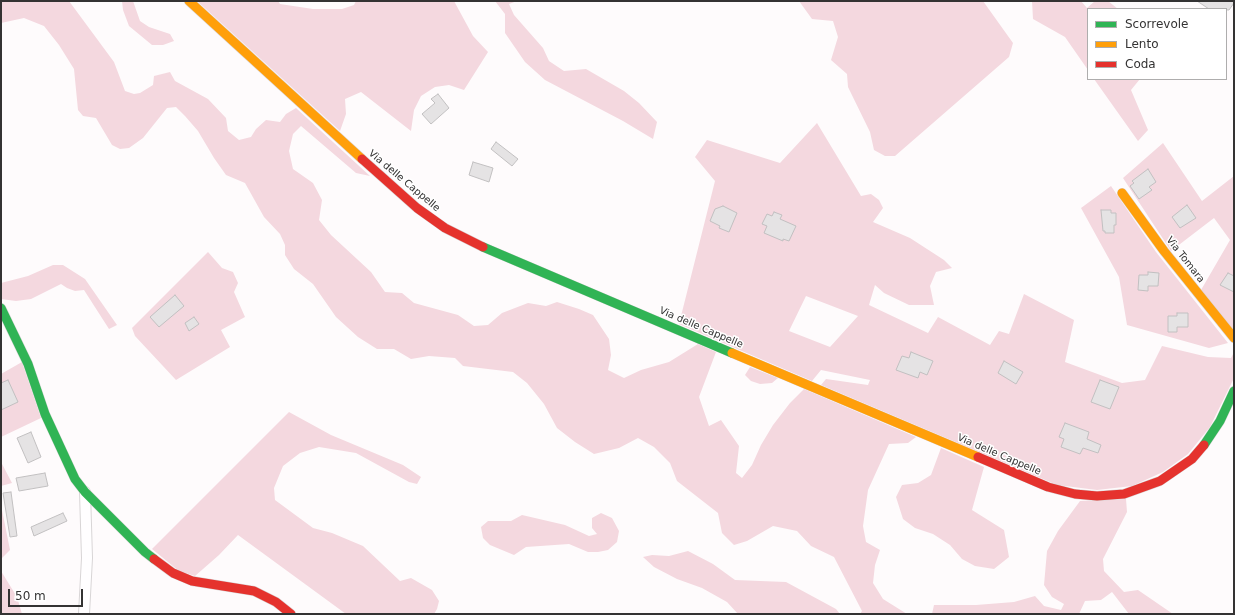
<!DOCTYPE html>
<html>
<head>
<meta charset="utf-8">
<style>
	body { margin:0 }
	#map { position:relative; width:1235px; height:615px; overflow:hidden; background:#fefbfc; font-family:"DejaVu Sans",sans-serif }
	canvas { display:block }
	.frame { position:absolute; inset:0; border:2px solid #343333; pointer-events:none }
	.legend { position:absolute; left:1087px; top:8px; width:140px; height:72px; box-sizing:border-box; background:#fff; border:1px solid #aeadad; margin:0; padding:5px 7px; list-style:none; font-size:12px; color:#343333 }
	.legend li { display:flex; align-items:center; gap:8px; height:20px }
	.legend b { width:20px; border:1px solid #aeadad }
	.scale { position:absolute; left:8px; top:589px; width:75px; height:18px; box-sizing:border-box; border:2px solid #343333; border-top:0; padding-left:5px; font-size:12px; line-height:14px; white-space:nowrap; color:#343333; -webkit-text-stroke:3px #fff; paint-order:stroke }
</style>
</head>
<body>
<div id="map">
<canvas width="1235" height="615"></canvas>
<div class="frame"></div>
<ul class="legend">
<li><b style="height:5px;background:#30b455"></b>Scorrevole</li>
<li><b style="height:5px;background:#ff9f0a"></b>Lento</li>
<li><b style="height:5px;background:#e5322d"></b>Coda</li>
</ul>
<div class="scale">50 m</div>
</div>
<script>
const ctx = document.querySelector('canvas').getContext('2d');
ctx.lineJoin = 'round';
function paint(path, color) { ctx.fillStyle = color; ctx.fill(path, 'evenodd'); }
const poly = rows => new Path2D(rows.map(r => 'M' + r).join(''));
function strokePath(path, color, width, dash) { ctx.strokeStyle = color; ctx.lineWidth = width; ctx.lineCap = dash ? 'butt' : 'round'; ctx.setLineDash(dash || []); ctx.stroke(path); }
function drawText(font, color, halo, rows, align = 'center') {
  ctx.font = font + ' "DejaVu Sans",sans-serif'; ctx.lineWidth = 3; ctx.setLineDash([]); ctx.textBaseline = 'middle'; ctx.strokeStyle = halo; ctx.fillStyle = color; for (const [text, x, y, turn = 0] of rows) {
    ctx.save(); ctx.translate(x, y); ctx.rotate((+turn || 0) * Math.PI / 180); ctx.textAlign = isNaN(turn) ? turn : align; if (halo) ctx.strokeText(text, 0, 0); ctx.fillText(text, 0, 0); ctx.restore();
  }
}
const green = poly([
	[1,1,69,1,114,62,125,91,134,94,140,93,153,85,154,76,170,72,175,81,208,99,226,118,228,131,239,140,251,137,256,129,266,120,280,122,286,114,296,108,370,176,356,173,301,126,293,134,289,151,293,169,313,183,322,200,319,220,331,235,371,272,385,292,402,293,414,303,458,315,474,326,488,325,502,313,528,303,546,306,557,302,579,309,593,315,609,339,611,355,608,370,624,378,641,370,669,362,698,344,716,352,699,397,709,426,721,420,739,446,736,473,742,478,752,465,761,445,773,425,790,403,804,389,916,437,908,443,889,444,868,490,863,526,866,542,880,550,875,565,873,583,883,599,907,614,860,614,862,611,834,557,811,546,797,531,773,526,747,541,734,545,722,533,718,513,677,481,670,463,654,447,638,438,619,448,594,454,575,442,557,428,544,404,527,383,513,372,463,366,455,358,429,356,411,359,394,349,377,349,358,337,336,317,313,284,294,269,285,255,285,245,280,234,264,217,245,183,226,175,214,158,198,131,185,116,176,107,167,108,143,138,129,148,120,149,112,145,96,118,83,116,78,110,74,69,59,45,44,26,24,18,1,23],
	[122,1,133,1,140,21,149,27,170,34,174,41,163,45,152,45,129,26,123,10],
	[197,1,278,1,280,4,313,9,342,9,354,5,356,1,454,1,473,36,488,52,464,90,449,85,435,87,421,96,414,110,411,131,361,92,345,99,346,114,340,131],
	[495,1,517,1,509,4,514,15,543,48,549,61,564,71,586,69,624,91,639,103,657,122,653,139,623,121,545,80,525,62,505,33,505,14],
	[799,1,983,1,1013,43,1009,57,895,156,885,156,874,150,870,132,848,87,847,74,831,60,838,37,833,21,812,19],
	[1032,1,1081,1,1087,8,1095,1,1108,1,1118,9,1088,9,1088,70,1065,37,1033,19],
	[1094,79,1140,79,1131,90,1148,130,1138,141],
	[817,123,861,196,871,194,879,200,883,208,873,222,910,238,944,260,952,268,936,272,930,286,934,305,909,305,884,293,875,285,869,305,928,333,938,317,990,345,999,331,1009,334,1024,294,1074,320,1065,362,1122,383,1145,380,1162,346,1208,357,1231,358,1234,352,1234,378,1210,427,1188,454,1163,472,1132,486,1097,490,1057,485,821,385,826,379,868,385,870,380,821,370,812,381,679,324,715,181,695,157,707,140,780,163],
	[806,296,858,316,830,347,789,331],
	[1163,143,1202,201,1234,176,1234,332,1201,290,1230,240,1214,218,1171,251,1123,178],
	[1111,186,1156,252,1228,343,1209,348,1127,325,1119,277,1081,208],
	[208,252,222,268,233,272,238,283,234,292,245,317,221,330,230,347,176,380,135,336,132,328],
	[53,265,63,265,85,279,117,325,109,329,84,290,75,291,67,288,61,284,31,299,16,301,1,299,1,283,28,276],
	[22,362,41,418,1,437,1,374],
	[750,367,778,378,772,383,760,384,751,381,745,375],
	[289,412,331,435,403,465,421,477,417,484,409,482,356,453,319,447,300,453,283,466,274,488,275,500,313,528,332,533,363,546,400,581,411,578,432,590,439,601,437,609,434,614,346,614,238,535,219,555,195,576,179,571,152,549],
	[941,448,984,467,972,510,1004,530,1009,557,994,569,975,566,962,559,950,545,933,534,915,528,903,519,896,497,902,485,918,483,931,475],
	[1,462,12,483,1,486],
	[1126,499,1127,512,1103,559,1104,571,1124,592,1138,590,1173,614,1129,614,1112,592,1101,600,1085,601,1079,614,932,614,934,605,976,605,1014,602,1035,596,1044,606,1061,610,1064,604,1052,597,1044,585,1047,551,1058,531,1080,501],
	[1,505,10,550,1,559],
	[601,513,612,518,619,531,617,542,608,550,598,552,588,552,569,544,526,547,514,555,490,545,483,538,481,527,488,521,511,521,522,515,565,525,589,536,597,534,592,528,592,518],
	[688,551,713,564,735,580,786,582,836,609,840,614,738,614,727,602,702,588,677,579,654,567,643,557,652,555,669,556],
	[1,571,17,597,22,614,1,614]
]);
const building = poly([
	[1197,1,1234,1,1234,3,1229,10,1209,9,1197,1],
	[438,94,449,108,431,124,422,114,435,103,431,99,438,94],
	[496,142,518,159,512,166,491,149,496,142],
	[473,162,493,168,489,182,469,175,473,162],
	[1148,169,1156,182,1149,187,1152,190,1139,199,1130,186,1134,183,1132,181,1148,169],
	[1187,205,1196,218,1180,228,1172,217,1187,205],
	[723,206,737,213,729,232,719,228,720,226,710,221,715,209,723,206],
	[1101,210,1111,210,1111,213,1116,213,1116,225,1114,225,1114,233,1105,233,1105,231,1103,231,1101,210],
	[774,212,782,215,780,219,796,226,789,241,783,239,783,241,764,233,767,226,762,224,767,214,772,216,774,212],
	[1148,272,1159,273,1158,286,1148,286,1148,291,1138,290,1139,275,1148,275,1148,272],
	[1228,273,1234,276,1234,292,1220,285,1228,273],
	[175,295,184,306,159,327,150,317,175,295],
	[1177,313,1188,313,1188,327,1177,327,1177,332,1168,332,1168,316,1177,316,1177,313],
	[194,317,199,324,189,331,185,323,194,317],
	[911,352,933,361,927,375,920,372,918,378,896,370,902,356,909,358,911,352],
	[1004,361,1023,372,1016,384,998,373,1004,361],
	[8,380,18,402,1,410,1,383,8,380],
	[1100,380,1119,387,1110,409,1091,402,1100,380],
	[1065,423,1089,432,1087,439,1101,445,1098,453,1083,448,1080,454,1061,447,1064,439,1059,437,1065,423],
	[31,432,41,457,28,463,17,438,31,432],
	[45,473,48,486,19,491,16,478,45,473],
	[11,492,17,536,10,537,3,493,11,492],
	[63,513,67,521,34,536,31,527,63,513]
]);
const street = poly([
	[84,614,87,558,85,492]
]);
const fast = poly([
	[483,247,732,353],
	[1,308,28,364,45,414,75,479,85,492,145,552,154,559],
	[1204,445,1220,421,1234,391]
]);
const slow = poly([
	[189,1,362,159],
	[1122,193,1164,251,1234,338],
	[732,353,978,457]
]);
const jam = poly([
	[362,159,417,208,445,228,483,247],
	[978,457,1048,487,1075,494,1097,496,1124,494,1160,481,1192,459,1204,445],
	[154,559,173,573,192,581,254,591,276,602,291,614]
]);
const streetNames = [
	["Via delle Cappelle",404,181,40],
	["Via Tomara",1185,260,52],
	["Via delle Cappelle",701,328,23],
	["Via delle Cappelle",999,455,23]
];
paint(green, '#f4d8df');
paint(building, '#e5e3e4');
strokePath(building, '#c2c0c1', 1);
strokePath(street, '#d8d5d6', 12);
strokePath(fast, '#d8d5d6', 10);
strokePath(slow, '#d8d5d6', 10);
strokePath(jam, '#d8d5d6', 10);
strokePath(street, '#fffeff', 10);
strokePath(fast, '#30b455', 9);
strokePath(slow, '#ff9f0a', 9);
strokePath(jam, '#e5322d', 9);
drawText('10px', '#343333', '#fff', streetNames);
</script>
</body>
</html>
